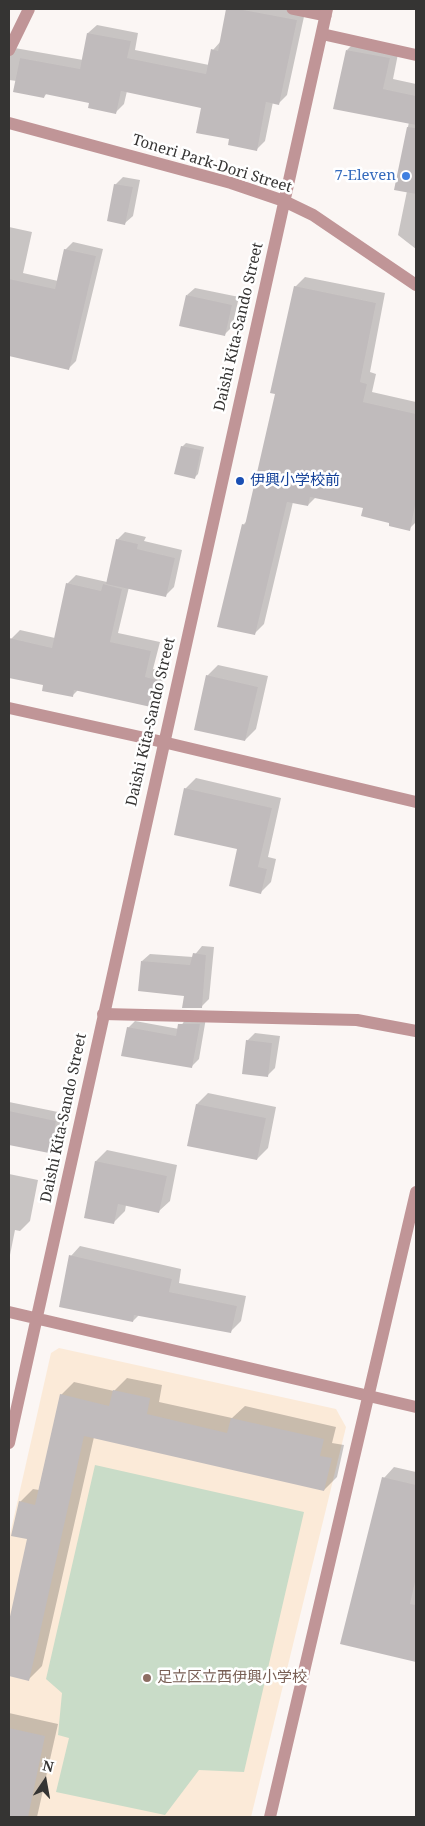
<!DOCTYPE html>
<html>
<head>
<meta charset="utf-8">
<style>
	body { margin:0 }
	#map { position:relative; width:425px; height:1826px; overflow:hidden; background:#fbf6f4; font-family:"Noto Serif",serif }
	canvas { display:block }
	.frame { position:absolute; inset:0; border:10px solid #353433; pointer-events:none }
	.north { position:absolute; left:20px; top:1756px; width:50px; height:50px; -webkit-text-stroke:4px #fff; paint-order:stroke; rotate:12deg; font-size:14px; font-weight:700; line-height:20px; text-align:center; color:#353433 }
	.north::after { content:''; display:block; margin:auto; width:18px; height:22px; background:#353433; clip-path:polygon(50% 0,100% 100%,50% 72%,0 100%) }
</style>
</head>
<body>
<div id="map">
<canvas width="425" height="1826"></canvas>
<div class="frame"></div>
<div class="north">N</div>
</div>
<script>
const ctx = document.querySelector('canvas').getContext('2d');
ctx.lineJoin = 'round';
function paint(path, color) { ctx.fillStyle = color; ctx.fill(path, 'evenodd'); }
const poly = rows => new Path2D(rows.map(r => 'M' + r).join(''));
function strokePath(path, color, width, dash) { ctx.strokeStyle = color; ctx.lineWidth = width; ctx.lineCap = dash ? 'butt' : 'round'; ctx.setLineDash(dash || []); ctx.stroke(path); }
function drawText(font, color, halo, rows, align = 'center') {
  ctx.font = font + ' "Noto Serif","Noto Sans JP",serif'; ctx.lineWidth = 5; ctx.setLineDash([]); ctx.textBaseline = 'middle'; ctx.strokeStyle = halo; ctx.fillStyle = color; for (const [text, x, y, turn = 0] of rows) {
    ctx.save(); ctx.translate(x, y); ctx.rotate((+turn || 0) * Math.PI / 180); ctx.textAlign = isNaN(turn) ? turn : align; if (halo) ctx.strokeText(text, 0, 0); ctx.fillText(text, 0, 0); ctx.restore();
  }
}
const education = poly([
	[59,1348,336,1409,346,1427,251,1817,9,1817,9,1539,51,1353]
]);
const green = poly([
	[95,1465,304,1512,244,1772,199,1770,165,1815,56,1792,69,1738,58,1735,62,1693,46,1679]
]);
const shadow = poly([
	[228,9,287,9,305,12,287,95,278,104,273,102,265,141,257,149,231,138,203,107,127,91,124,104,116,112,90,102,47,93,44,97,17,81,9,80,9,47,83,60,88,33,97,25,138,33,135,50,209,65,213,50,221,41],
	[357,40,399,49,393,79,416,84,416,249,398,235,407,191,395,189,409,122,347,50],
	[123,177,140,180,133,216,125,223,115,185],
	[9,227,32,232,23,273,58,281,65,250,73,242,103,249,76,361,69,368,9,355],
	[305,277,385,293,370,372,376,374,372,392,416,402,416,522,409,529,364,507,316,497,308,505,293,502,264,624,254,634,243,525,248,520,277,394,295,287],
	[195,288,239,297,232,327,224,335,187,295],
	[186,443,204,447,198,474,194,478,182,447],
	[125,532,146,537,144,541,182,550,174,587,166,595,129,587,118,633,160,642,153,669,165,671,159,697,150,706,78,690,72,696,45,684,9,676,11,639,20,630,55,638,67,584,76,575,107,582,117,540],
	[218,665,268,676,256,729,245,740,207,676],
	[196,778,281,798,268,857,276,859,271,882,261,892,239,848,185,789],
	[202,946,214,947,209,999,201,1007,142,961,150,954,193,957],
	[187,1017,206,1018,199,1059,192,1066,128,1028,135,1021,179,1029],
	[255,1033,280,1036,275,1068,267,1076,247,1041],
	[208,1093,276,1107,268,1148,257,1159,189,1145,197,1104],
	[9,1102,63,1113,57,1144,49,1152,9,1144],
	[107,1150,177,1165,170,1201,159,1211,126,1205,125,1211,114,1222,85,1217,96,1161],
	[9,1174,38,1180,30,1221,20,1231,15,1230,9,1260],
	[80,1246,181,1269,179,1283,246,1296,241,1321,231,1331,139,1315,133,1321,71,1256],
	[127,1378,162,1385,159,1402,232,1418,245,1406,336,1427,332,1443,344,1445,337,1477,324,1490,94,1437,42,1666,29,1679,9,1674,9,1627,29,1538,20,1502,33,1489,39,1490,61,1395,74,1382,114,1391],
	[394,1467,416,1472,416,1661,342,1643,384,1478],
	[9,1713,58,1724,37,1817,9,1817]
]);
const building = poly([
	[226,9,238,9,297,20,279,105,266,102,257,151,228,145,229,139,196,133,201,108,121,91,116,114,88,108,89,103,45,94,44,98,13,92,20,58,80,69,87,33,131,41,127,58,206,74,211,49,218,51],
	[346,50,390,58,383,89,416,96,416,125,333,109],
	[407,127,416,128,416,194,394,190],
	[114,184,133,187,125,225,107,221],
	[64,249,96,256,69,370,9,356,9,279,55,289],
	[294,286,376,303,360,382,367,384,363,402,416,414,416,500,410,531,389,526,389,523,361,516,363,508,310,497,308,506,287,502,255,635,217,627,242,524,245,525,275,394,270,393],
	[186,295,232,305,225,336,179,326],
	[181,446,201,450,195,479,174,474],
	[116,539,138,544,137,549,175,558,166,597,106,584],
	[66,583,101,591,103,584,122,589,110,642,151,651,145,677,157,680,151,707,74,690,73,697,42,691,43,685,9,678,9,638,52,648],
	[206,675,258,687,245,741,194,730],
	[184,788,272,808,258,867,267,869,261,894,229,886,237,849,174,835],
	[193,953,206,955,202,1008,182,1008,184,996,138,991,141,961,190,965],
	[178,1024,200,1024,192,1068,121,1056,127,1027,176,1036],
	[246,1040,272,1043,268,1077,242,1074],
	[196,1104,266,1118,257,1160,187,1146],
	[9,1111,56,1121,49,1153,9,1145],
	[95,1161,167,1176,159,1213,118,1204,114,1224,84,1218],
	[69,1255,172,1279,169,1292,237,1306,231,1333,134,1315,133,1322,59,1307],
	[113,1390,150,1398,147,1414,227,1433,231,1418,324,1439,320,1456,332,1458,324,1491,84,1436,29,1681,9,1676,9,1621,27,1539,11,1536,19,1501,35,1505,60,1394,109,1406],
	[382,1477,416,1485,416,1578,410,1604,416,1605,416,1662,340,1644],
	[9,1728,45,1736,28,1817,9,1817]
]);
const service = poly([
	[292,9,326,16]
]);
const minor = poly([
	[322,34,416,55],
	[9,50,29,9],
	[9,708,163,742,416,802],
	[103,1014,357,1020,416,1031],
	[270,1817,416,1192]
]);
const tertiary = poly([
	[9,123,231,183,284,201,313,215,416,285],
	[9,1312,416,1407],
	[9,1443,327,9]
]);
const markers = [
	[406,176,5,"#3f7fe0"],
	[240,481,5,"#1a4fb4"],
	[147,1678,5,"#8d6e63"]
];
const streetNames = [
	["Toneri Park-Dori Street",212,164,17],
	["Daishi Kita-Sando Street",239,327,-77],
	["Daishi Kita-Sando Street",151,722,-77],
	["Daishi Kita-Sando Street",64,1118,-78]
];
const shopNames = [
	["7-Eleven",396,176]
];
const transitNames = [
	["伊興小学校前",250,481]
];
const educationNames = [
	["足立区立西伊興小学校",157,1678]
];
paint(education, '#fbead8');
paint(green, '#c9dcc8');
paint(shadow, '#0003');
paint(building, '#c0bbbc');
strokePath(service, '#c09597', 11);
strokePath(minor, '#c09597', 12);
strokePath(tertiary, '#c09597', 12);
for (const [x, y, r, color] of markers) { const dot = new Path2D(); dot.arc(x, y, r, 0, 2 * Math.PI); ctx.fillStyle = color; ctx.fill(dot); strokePath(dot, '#fff', 2); }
drawText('15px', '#353433', '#fff', streetNames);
drawText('15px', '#366cbe', '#fff', shopNames, 'right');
drawText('15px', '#164399', '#fff', transitNames, 'left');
drawText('15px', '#785e54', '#fff', educationNames, 'left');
</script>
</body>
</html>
